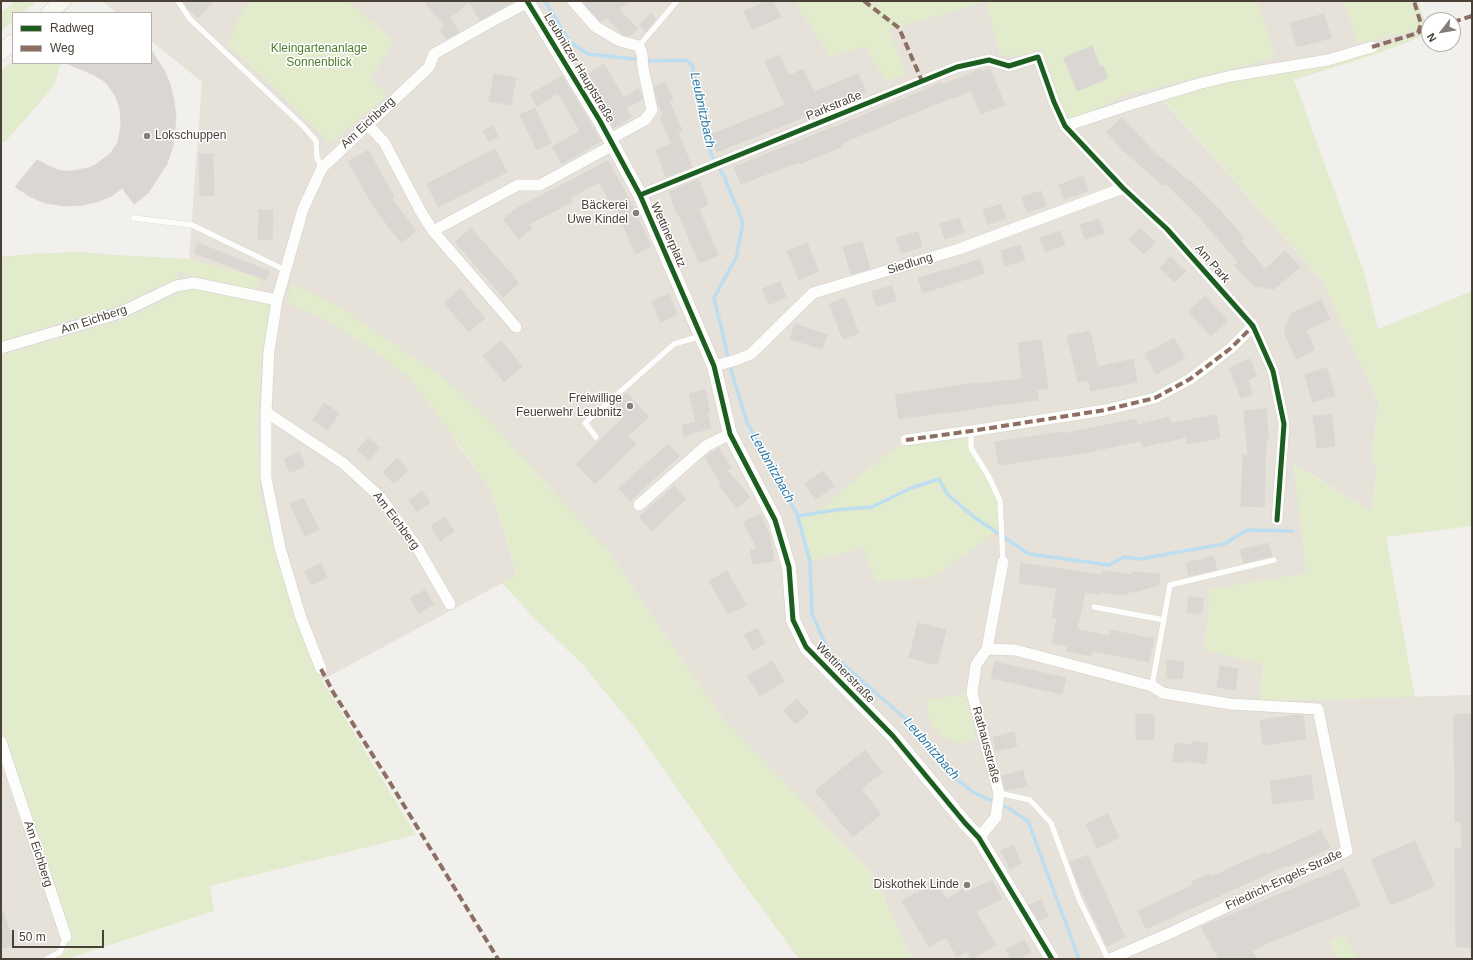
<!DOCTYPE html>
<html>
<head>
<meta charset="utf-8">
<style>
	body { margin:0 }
	#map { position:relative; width:1473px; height:960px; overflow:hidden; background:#f2f0ed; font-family:Helvetica,sans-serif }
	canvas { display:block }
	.frame { position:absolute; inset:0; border:2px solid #494137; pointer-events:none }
	.legend { position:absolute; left:12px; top:12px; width:140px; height:52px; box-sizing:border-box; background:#fff; border:1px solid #b6b3af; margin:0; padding:5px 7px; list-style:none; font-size:12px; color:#494137 }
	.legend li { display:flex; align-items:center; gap:8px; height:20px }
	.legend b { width:20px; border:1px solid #b6b3af }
	.north { position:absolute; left:1421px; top:12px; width:40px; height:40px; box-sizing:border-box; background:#fff; border:1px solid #b6b3af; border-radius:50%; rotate:239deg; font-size:11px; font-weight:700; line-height:16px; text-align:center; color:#494137 }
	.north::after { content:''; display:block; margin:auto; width:14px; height:18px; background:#847e77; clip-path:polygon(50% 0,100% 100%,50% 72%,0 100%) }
	.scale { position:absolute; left:12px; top:930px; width:92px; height:18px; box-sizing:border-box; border:2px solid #494137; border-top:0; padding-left:5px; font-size:12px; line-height:14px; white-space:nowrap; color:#494137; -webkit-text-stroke:3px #fff; paint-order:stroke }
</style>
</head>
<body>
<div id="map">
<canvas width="1473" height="960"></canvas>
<div class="frame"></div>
<ul class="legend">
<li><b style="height:5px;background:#1b5e20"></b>Radweg</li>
<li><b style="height:5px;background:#8d6e63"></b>Weg</li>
</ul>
<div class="north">N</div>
<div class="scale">50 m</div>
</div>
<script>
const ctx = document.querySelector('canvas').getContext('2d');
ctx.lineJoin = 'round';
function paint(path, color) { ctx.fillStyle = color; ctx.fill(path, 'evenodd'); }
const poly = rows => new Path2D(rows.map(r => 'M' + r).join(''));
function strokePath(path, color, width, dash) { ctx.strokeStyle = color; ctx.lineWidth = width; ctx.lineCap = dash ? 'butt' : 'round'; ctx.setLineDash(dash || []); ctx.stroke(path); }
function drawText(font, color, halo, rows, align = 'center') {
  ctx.font = font + ' Helvetica,sans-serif'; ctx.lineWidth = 3; ctx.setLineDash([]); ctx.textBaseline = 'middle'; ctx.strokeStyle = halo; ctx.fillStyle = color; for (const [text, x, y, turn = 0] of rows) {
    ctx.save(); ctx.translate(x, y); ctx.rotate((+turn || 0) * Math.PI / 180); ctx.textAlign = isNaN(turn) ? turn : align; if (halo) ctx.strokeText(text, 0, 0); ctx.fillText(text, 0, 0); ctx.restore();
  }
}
const residential = poly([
	[102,1,1418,1,1429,34,1423,33,1417,36,1383,47,1342,59,1162,99,1322,280,1379,404,1371,458,1377,466,1372,512,1294,464,1307,574,1280,578,1263,664,1260,701,1472,695,1472,959,911,959,875,877,722,718,607,550,455,441,491,490,517,575,322,680,310,651,277,561,260,496,257,429,261,362,136,314,118,321,1,355,1,257,31,254,82,252,111,255,189,259,202,82,151,41,151,13,117,13],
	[1,728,70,933,68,946,63,954,57,959,1,959]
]);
const green = poly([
	[15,1,37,1,23,13,13,13,13,21,1,31,1,13],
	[248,1,348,1,394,41,379,65,380,67,369,77,387,96,329,144,322,135,298,113,270,84,227,44,239,18],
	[794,1,1257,1,1276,58,1125,95,1069,123,1059,103,1041,49,1020,56,1000,55,986,2,889,29,906,75,886,81,865,47,830,56],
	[1344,1,1418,1,1426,28,1358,44],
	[1423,33,1429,34,1370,56,1294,80,1364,272,1378,329,1472,291,1472,526,1386,537,1415,697,1260,701,1263,664,1204,650,1210,589,1307,573,1293,464,1372,512,1377,466,1371,458,1379,404,1322,280,1162,98,1227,81,1342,59,1383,47,1416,36],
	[13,60,13,63,61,63,54,86,7,140,1,143,1,70],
	[82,252,111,255,189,259,262,278,255,290,178,272,178,279,148,291,124,304,1,341,1,257,31,254],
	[291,283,339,307,440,375,486,417,607,550,722,718,875,877,911,959,799,959,743,883,634,727,582,664,533,617,502,583,517,574,491,490,434,410,410,379,375,351,330,322,288,303],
	[196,288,271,304,261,362,257,429,260,496,277,561,310,651,322,680,416,835,210,886,214,911,79,955,66,959,57,959,63,954,68,946,70,933,1,728,1,355,118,321,136,314,183,290],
	[971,431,971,448,1000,501,1001,528,934,577,876,582,863,548,810,561,797,514,819,511,863,473,906,440],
	[966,694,976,739,961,744,942,736,930,722,926,700],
	[1344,936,1358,959,1336,959,1330,941]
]);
const stream = poly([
	[545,1,570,42,588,54,653,61,686,60,692,65,711,154,724,176,743,223,736,258,714,298,732,373,747,422,797,514,810,561,812,614,829,652,908,721,951,775,973,792,1008,808,1028,821,1079,959],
	[798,516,835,510,872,507,911,488,939,479,947,494,974,517,1029,554,1109,565,1124,557,1140,559,1224,544,1247,530,1293,531]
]);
const building = poly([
	[183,1,214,1,198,18,188,9,183,1],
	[424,1,514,1,480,20,469,2,450,18,459,32,446,39,440,30,445,26,424,1],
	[582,1,629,1,619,9,638,29,630,36,623,35,607,18,600,22,582,1],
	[767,1,773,1,781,17,752,29,744,11,767,1],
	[651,14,656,19,646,32,639,25,651,14],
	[1324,14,1331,38,1297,47,1290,23,1324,14],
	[1092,46,1100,67,1103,66,1108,78,1077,91,1064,58,1092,46],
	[151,50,164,70,170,84,174,101,176,118,173,146,167,164,148,193,134,204,122,188,112,196,99,201,84,205,66,206,45,203,31,197,15,187,37,160,53,168,62,171,72,171,88,168,95,165,110,154,118,142,121,124,120,109,116,97,110,88,104,81,94,75,66,63,151,63,151,50],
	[779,55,789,76,803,69,814,92,858,74,866,92,717,152,710,135,785,105,765,61,779,55],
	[604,64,624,98,638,89,643,99,626,108,632,117,613,128,585,76,604,64],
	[981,69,982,72,990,69,1005,105,981,114,971,91,954,98,953,97,842,143,843,146,800,164,799,162,741,184,734,167,792,144,835,126,835,127,941,83,942,85,981,69],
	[494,74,516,78,511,105,489,101,494,74],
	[562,76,601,141,562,164,552,147,580,131,558,93,537,106,530,94,562,76],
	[665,82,673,100,669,101,682,130,678,132,692,167,666,177,656,150,672,144,660,117,663,115,658,103,654,87,665,82],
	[535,108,551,143,537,150,520,115,535,108],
	[1122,118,1155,153,1189,181,1190,180,1220,210,1244,238,1241,241,1265,269,1285,251,1300,267,1274,289,1254,286,1234,265,1238,262,1200,218,1166,184,1164,186,1127,154,1106,132,1122,118],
	[493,126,498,137,489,141,483,131,493,126],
	[495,149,507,172,438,207,427,184,495,149],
	[368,150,394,197,392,199,416,231,401,243,376,210,348,162,368,150],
	[199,154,213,154,214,196,200,196,199,154],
	[608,161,639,217,638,218,651,246,636,254,623,226,599,182,570,198,572,202,529,224,532,228,519,239,503,219,517,208,608,161],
	[1083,176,1088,191,1064,199,1059,185,1083,176],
	[697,180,697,181,699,180,708,205,699,209,718,255,699,263,680,216,678,217,669,192,697,180],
	[1041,191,1046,206,1027,212,1022,197,1041,191],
	[1001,204,1006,218,988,224,983,210,1001,204],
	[259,210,273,210,272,240,258,239,259,210],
	[959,218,964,232,945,239,940,224,959,218],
	[1099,219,1104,233,1085,239,1080,225,1099,219],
	[471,228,519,283,503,297,455,242,471,228],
	[1140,228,1155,242,1144,254,1129,240,1140,228],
	[1060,231,1065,245,1045,252,1040,238,1060,231],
	[918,232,922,247,901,253,896,238,918,232],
	[862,241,870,269,851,274,843,247,862,241],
	[198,243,269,271,266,280,194,253,198,243],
	[807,243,819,271,799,280,787,251,807,243],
	[1020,245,1025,260,1005,266,1001,251,1020,245],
	[1170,257,1186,271,1175,282,1160,269,1170,257],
	[980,259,985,273,923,293,918,278,945,270,945,271,980,259],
	[780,282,786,297,769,305,762,289,780,282],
	[892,286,896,301,876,306,872,291,892,286],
	[460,289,485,318,469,332,444,303,460,289],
	[669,294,677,315,660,322,652,301,669,294],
	[1205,296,1228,321,1211,336,1188,312,1205,296],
	[845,298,859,333,843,339,829,304,845,298],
	[1321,300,1330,319,1306,330,1315,350,1296,359,1284,331,1292,313,1321,300],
	[795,324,827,335,822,349,790,339,795,324],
	[1090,331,1098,367,1133,359,1137,382,1091,391,1088,380,1078,382,1067,336,1090,331],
	[1174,338,1185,358,1156,374,1145,354,1174,338],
	[1041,340,1048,388,1037,390,1038,400,990,406,946,413,946,412,899,419,895,395,975,383,975,384,1022,379,1018,343,1041,340],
	[501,341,522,366,504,382,483,356,501,341],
	[1250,359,1257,376,1248,380,1252,394,1241,398,1229,368,1250,359],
	[1327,368,1335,396,1312,402,1305,374,1327,368],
	[705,390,710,413,707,413,711,428,684,436,682,425,696,422,689,394,705,390],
	[627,393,649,417,628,436,636,444,595,484,576,464,623,418,612,406,627,393],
	[324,403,339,413,328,430,313,420,324,403],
	[1266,409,1269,440,1266,440,1264,507,1241,506,1243,455,1248,455,1244,411,1266,409],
	[1216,415,1220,438,1187,444,1186,437,1143,447,1141,441,1084,453,999,465,995,442,1062,432,1062,434,1136,419,1137,425,1169,417,1171,423,1216,415],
	[1332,415,1335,446,1317,448,1313,416,1332,415],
	[368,438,380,448,369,460,357,450,368,438],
	[668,444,679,456,630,501,619,488,668,444],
	[719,448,731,468,727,470,750,497,737,508,719,486,721,484,705,457,719,448],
	[299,452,305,466,290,473,284,459,299,452],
	[397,458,408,470,394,484,383,472,397,458],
	[823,471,834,486,816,499,805,484,823,471],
	[674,486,686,499,652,531,639,517,674,486],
	[422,491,430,502,417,512,409,501,422,491],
	[303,498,319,529,305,536,290,504,303,498],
	[760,514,770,536,774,561,753,564,750,550,757,549,744,522,760,514],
	[445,517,454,531,440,541,431,526,445,517],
	[1268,543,1272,556,1244,563,1240,550,1268,543],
	[1213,556,1217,569,1189,576,1186,563,1213,556],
	[321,563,327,578,311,585,305,571,321,563],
	[1021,563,1103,575,1103,571,1132,575,1132,572,1160,574,1159,585,1134,592,1129,591,1129,593,1122,595,1101,592,1100,595,1085,592,1077,629,1109,636,1110,630,1154,639,1149,662,1092,651,1091,656,1067,651,1067,646,1052,643,1057,618,1052,618,1057,588,1019,583,1021,563],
	[727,571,746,605,728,614,709,581,727,571],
	[425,590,434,604,419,613,410,598,425,590],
	[1189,596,1204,599,1201,614,1187,612,1189,596],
	[918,623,946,630,937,665,909,657,918,623],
	[757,628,765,643,753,650,744,635,757,628],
	[1167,660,1184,662,1182,679,1166,678,1167,660],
	[772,661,784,681,760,696,747,676,772,661],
	[995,662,1066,678,1062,694,991,678,995,662],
	[1220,666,1238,669,1235,690,1217,687,1220,666],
	[797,699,809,713,795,724,784,710,797,699],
	[1136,714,1154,714,1154,739,1136,740,1136,714],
	[1454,714,1472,714,1472,947,1456,947,1455,848,1462,848,1461,822,1455,822,1454,714],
	[1298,715,1303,715,1306,739,1263,745,1260,720,1298,715],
	[1014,732,1017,746,996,751,993,737,1014,732],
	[1193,741,1208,743,1206,764,1183,761,1183,763,1173,762,1175,743,1193,745,1193,741],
	[865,750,882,772,861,789,881,814,853,837,815,791,865,750],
	[1023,770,1027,786,1005,790,1002,776,1023,770],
	[1311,775,1314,799,1273,804,1270,781,1311,775],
	[1108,814,1119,838,1097,848,1086,824,1108,814],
	[1321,830,1330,848,1288,867,1287,865,1146,929,1138,911,1193,885,1192,882,1210,874,1211,877,1265,852,1267,855,1321,830],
	[1415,841,1435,886,1391,905,1371,860,1415,841],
	[1013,845,1021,863,1010,869,1001,851,1013,845],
	[1088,855,1125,937,1107,946,1078,884,1070,862,1088,855],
	[1343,868,1360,906,1268,943,1252,951,1257,959,1219,959,1201,927,1343,868],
	[992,880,1002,899,976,912,996,945,972,959,966,952,957,957,946,937,929,947,902,901,936,882,946,899,963,889,965,893,992,880],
	[1041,900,1048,916,1039,921,1029,905,1041,900],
	[1,911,3,911,14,945,1,949,1,911],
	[1024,940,1031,952,1019,959,1011,959,1006,950,1024,940]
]);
const service = poly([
	[178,1,190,19,304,127,316,141,317,158,322,168],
	[639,46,677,1],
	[133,218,192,225,285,270],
	[971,431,971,448,989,477,1000,501,1003,562],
	[596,437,585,423,674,344,701,336],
	[1094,607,1164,620],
	[1152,686,1170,585,1274,560],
	[999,793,1030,800,1051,823,1079,899,1108,959],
	[47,959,60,952,66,937]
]);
const minor = poly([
	[573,1,596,27,620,41,639,46,642,54,643,68,652,110,645,120,610,139],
	[367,124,384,142,421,212,433,231,518,185,540,185,613,145],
	[1065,126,1129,105,1198,84,1231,76,1328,60,1372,47],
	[640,195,957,67,989,60,1009,66,1038,57,1054,102,1065,126,1123,188,1167,229,1253,326,1273,371,1284,424,1277,520],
	[433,231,516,327],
	[277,300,269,351,266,412,266,478,280,548,301,618,321,669],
	[1,348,120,313,176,286,194,283,277,300,303,209,322,168,429,67,434,54,487,24,528,2],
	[714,366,736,360,751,354,813,293,959,249,1123,188],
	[266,412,343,463,380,497,417,547,450,604],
	[906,440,971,431,1105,410,1155,398,1190,379,1210,364,1231,348,1253,326],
	[639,505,706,446,730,434],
	[987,649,1003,562],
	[1,742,66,937],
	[979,838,996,817,999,793,972,693,976,665,987,649,1015,650,1152,686,1163,693,1230,704,1318,709,1347,851,1168,934,1110,959]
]);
const tertiary = poly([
	[527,1,600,121,640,195,714,366,730,434,775,520,789,567,793,620,806,647,893,736,965,823,979,838,1052,959]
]);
const secondary = poly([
	[49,13,63,1],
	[1,52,13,42]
]);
const quiet = poly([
	[864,1,899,28,922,81],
	[1453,22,1472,16],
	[1419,32,1429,29],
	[1372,47,1418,33,1421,24,1414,1],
	[906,440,971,431,1105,410,1155,398,1190,379,1210,364,1231,348,1253,326],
	[321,669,333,692,389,781,498,959]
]);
const cycleway = poly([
	[527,1,600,121,640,195,714,366,730,434,775,520,789,567,793,620,806,647,893,736,965,823,979,838,1052,959],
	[640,195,957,67,989,60,1009,66,1038,57,1054,102,1065,126,1123,188,1167,229,1253,326,1273,371,1284,424,1277,520]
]);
const markers = [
	[147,136,4,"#847e77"],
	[636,213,4,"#847e77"],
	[630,406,4,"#847e77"],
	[967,885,4,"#847e77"]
];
const parkNames = [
	["Kleingartenanlage",319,49],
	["Sonnenblick",319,63]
];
const streetNames = [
	["Leubnitzer Hauptstraße",579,68,59],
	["Parkstraße",834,106,-22],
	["Am Eichberg",368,123,-43],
	["Wettinerplatz",668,235,66],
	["Siedlung",910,264,-17],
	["Am Park",1212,264,49],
	["Am Eichberg",94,320,-18],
	["Am Eichberg",396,521,53],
	["Wettinerstraße",845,673,46],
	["Rathausstraße",986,745,75],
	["Am Eichberg",38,854,72],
	["Friedrich-Engels-Straße",1284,880,-25]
];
const poiNames = [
	["Lokschuppen",155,136,"left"],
	["Bäckerei",628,206],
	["Uwe Kindel",628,220],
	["Freiwillige",622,399],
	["Feuerwehr Leubnitz",622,413],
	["Diskothek Linde",959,885]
];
const waterNames = [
	["Leubnitzbach",702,110,78],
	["Leubnitzbach",772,468,61],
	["Leubnitzbach",931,749,49]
];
paint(residential, '#e6e2da');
paint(green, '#e2eccd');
strokePath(stream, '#bddef0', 3.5);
paint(building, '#dad7d3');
strokePath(building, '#dbd7d2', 1);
strokePath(service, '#d0ceca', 6);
strokePath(minor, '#d0ceca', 12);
strokePath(tertiary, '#d0ceca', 15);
strokePath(secondary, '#d2cdc3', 17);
strokePath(service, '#fdfdfc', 5.5);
strokePath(minor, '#fdfdfc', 11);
strokePath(tertiary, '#fdfdfc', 14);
strokePath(secondary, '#f7f5f0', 16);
strokePath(quiet, '#8d6e63', 4, [8, 4]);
strokePath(cycleway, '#1b5e20', 5);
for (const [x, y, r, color] of markers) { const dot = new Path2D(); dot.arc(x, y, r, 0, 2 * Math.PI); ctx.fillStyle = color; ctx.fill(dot); strokePath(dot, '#fff', 1.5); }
drawText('12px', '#4d7d29', '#fff', parkNames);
drawText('12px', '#494137', '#fff', streetNames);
drawText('12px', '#494137', '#fff', poiNames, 'right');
drawText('italic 13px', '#2b79a7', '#fff', waterNames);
</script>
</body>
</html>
